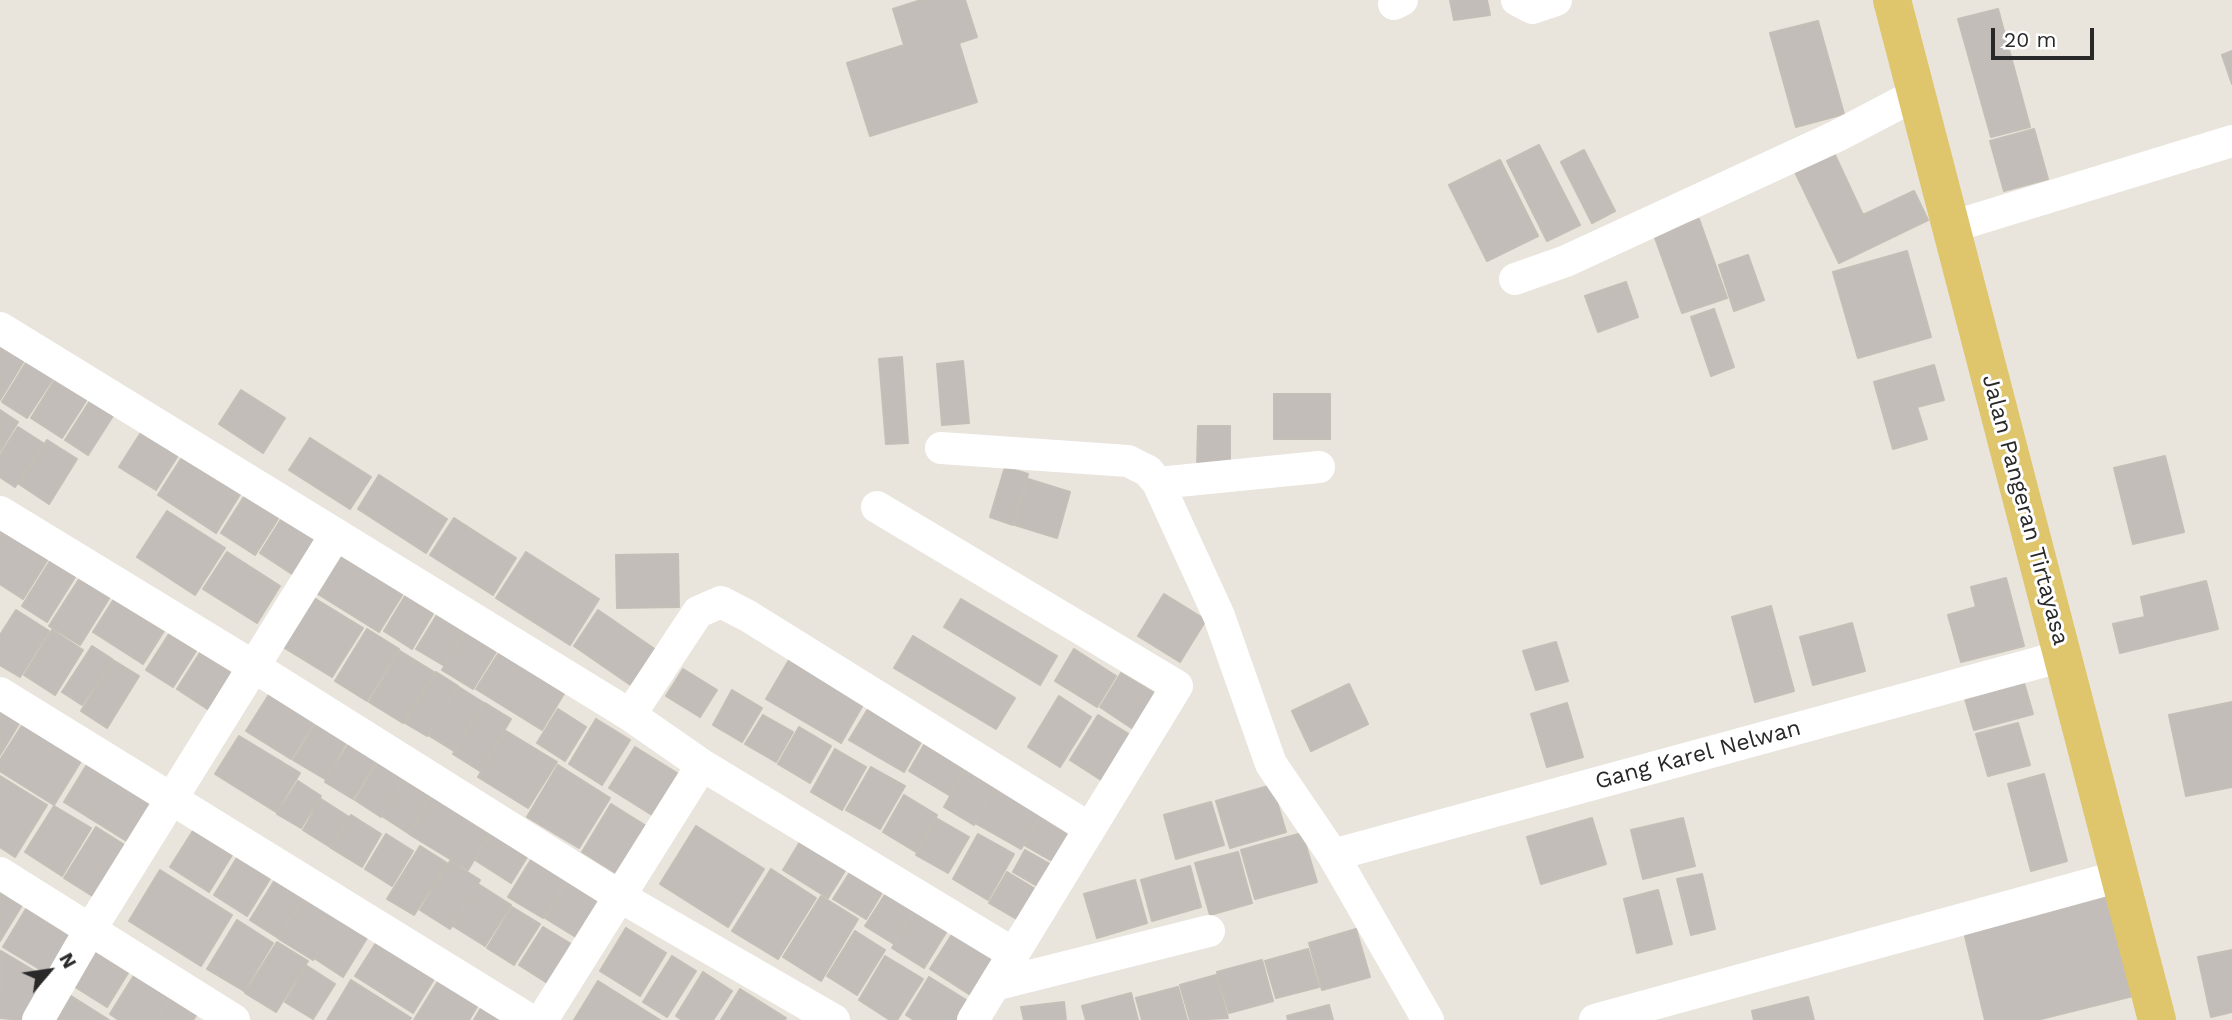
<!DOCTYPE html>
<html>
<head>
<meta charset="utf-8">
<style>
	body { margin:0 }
	#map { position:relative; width:2232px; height:1020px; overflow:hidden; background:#e9e4dc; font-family:"Work Sans",sans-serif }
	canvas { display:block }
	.north { position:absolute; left:14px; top:936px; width:70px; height:70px; -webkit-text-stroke:5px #fff; paint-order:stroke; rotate:61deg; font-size:19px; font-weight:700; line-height:28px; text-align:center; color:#292929 }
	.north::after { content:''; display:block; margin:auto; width:24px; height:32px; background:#292929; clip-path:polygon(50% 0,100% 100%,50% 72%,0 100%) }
	.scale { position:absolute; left:1991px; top:28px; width:103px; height:32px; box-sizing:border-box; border:4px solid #292929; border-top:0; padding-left:9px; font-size:21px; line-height:24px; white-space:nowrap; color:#292929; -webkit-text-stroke:5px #fff; paint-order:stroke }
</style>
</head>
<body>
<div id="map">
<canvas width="2232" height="1020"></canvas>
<div class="north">N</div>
<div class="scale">20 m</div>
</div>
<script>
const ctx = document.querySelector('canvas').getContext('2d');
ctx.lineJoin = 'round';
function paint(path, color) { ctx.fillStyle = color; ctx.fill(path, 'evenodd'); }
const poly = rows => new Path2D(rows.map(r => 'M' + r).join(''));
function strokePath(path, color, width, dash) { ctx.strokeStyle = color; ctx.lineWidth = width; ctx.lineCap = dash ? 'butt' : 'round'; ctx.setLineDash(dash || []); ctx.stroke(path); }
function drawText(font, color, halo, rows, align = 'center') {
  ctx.font = font + ' "Work Sans",sans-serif'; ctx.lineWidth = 6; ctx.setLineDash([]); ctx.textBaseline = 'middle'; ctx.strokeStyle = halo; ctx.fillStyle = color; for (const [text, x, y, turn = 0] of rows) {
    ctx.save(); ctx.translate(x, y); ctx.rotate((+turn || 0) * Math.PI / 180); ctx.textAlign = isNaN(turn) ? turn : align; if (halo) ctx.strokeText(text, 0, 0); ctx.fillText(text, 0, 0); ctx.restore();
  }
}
const building = poly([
	[921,0,965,0,977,37,959,43,977,102,870,136,847,63,904,45,893,9,921,0],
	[1450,0,1487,0,1490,15,1454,20,1450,0],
	[1998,9,2030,127,1991,137,1958,19,1998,9],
	[1818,21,1844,114,1796,127,1770,33,1818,21],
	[2232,51,2232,84,2222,55,2232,51],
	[2034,129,2048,179,2004,191,1990,141,2034,129],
	[1539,145,1580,225,1547,241,1507,161,1539,145],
	[1584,150,1615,211,1592,223,1561,162,1584,150],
	[1834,153,1863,215,1914,191,1928,220,1839,263,1795,172,1834,153],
	[1500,160,1538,236,1487,261,1449,185,1500,160],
	[1699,219,1727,298,1682,313,1654,235,1699,219],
	[1907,251,1931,337,1858,358,1833,272,1907,251],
	[1748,255,1764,300,1734,311,1719,265,1748,255],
	[1626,282,1638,317,1598,332,1585,296,1626,282],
	[1714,309,1734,367,1711,376,1691,317,1714,309],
	[0,337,28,354,0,400,0,337],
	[902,357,908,443,886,444,879,359,902,357],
	[27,361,54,377,27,418,2,402,27,361],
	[963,361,969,423,942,425,937,364,963,361],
	[1934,365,1944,400,1917,407,1927,439,1893,449,1874,382,1934,365],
	[59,373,91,393,62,438,31,418,59,373],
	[241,390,285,418,263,453,219,424,241,390],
	[95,393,118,408,88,455,65,440,95,393],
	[1274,394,1330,394,1330,439,1274,439,1274,394],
	[0,410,18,422,0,451,0,410],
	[147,423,184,446,156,490,119,467,147,423],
	[1198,426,1230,426,1230,468,1197,468,1198,426],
	[18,427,43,443,15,487,0,477,0,455,18,427],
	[310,438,371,477,350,509,289,470,310,438],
	[47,440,77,459,49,504,19,484,47,440],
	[186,451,244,488,216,533,158,495,186,451],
	[2165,456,2184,532,2133,544,2114,468,2165,456],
	[1005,467,1028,474,1013,525,990,517,1005,467],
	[379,475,447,519,426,553,358,509,379,475],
	[1028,479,1070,492,1057,538,1015,525,1028,479],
	[247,492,281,514,255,555,221,533,247,492],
	[287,510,325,535,298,578,260,553,287,510],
	[167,511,225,548,195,595,137,557,167,511],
	[454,518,516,558,493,595,430,555,454,518],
	[0,528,48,559,23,599,0,584,0,528],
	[347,546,409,584,379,632,318,594,347,546],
	[227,552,280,586,257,623,203,589,227,552],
	[526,552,599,599,570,645,496,598,526,552],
	[678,554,679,607,617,608,616,555,678,554],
	[52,558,77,574,47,622,22,606,52,558],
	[85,570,115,589,80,645,49,626,85,570],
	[2006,578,2024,646,1961,662,1948,615,1976,607,1971,587,2006,578],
	[2206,581,2218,629,2120,653,2113,624,2145,617,2141,597,2206,581],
	[410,588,438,605,412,649,384,631,410,588],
	[1164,594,1206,620,1180,662,1138,636,1164,594],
	[314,598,363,628,332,677,283,647,314,598],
	[114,599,164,631,143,664,93,632,114,599],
	[961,599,1057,656,1040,685,944,627,961,599],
	[1771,606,1794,691,1755,702,1732,617,1771,606],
	[16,610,49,631,20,677,0,665,0,635,16,610],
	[440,610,467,627,443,665,416,649,440,610],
	[598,610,656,650,632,686,574,646,598,610],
	[1852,623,1865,671,1813,685,1800,637,1852,623],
	[468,628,499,647,473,689,442,670,468,628],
	[367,629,399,649,367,701,335,681,367,629],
	[52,630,83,650,55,695,24,675,52,630],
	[169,634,196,651,173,687,146,670,169,634],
	[913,636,1015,698,996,729,894,668,913,636],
	[208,640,242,662,212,712,177,689,208,640],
	[1556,642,1568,681,1536,690,1523,651,1556,642],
	[92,646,112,659,82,705,62,692,92,646],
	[1074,649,1116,676,1097,707,1055,681,1074,649],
	[400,651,434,672,403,723,369,702,400,651],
	[500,651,565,692,542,730,476,689,500,651],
	[113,660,139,676,107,728,81,711,113,660],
	[789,660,864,703,841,743,766,699,789,660],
	[683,669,717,690,700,717,666,696,683,669],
	[436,672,458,686,427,736,405,723,436,672],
	[1121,673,1158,695,1136,731,1100,707,1121,673],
	[2022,676,2033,714,1974,730,1963,692,2022,676],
	[1349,684,1368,724,1311,751,1292,711,1349,684],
	[457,686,484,703,454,751,428,735,457,686],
	[732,690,762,708,742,742,713,725,732,690],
	[270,693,315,721,291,759,246,731,270,693],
	[1059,696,1091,717,1060,767,1028,747,1059,696],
	[0,702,23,717,0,755,0,702],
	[2232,702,2232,787,2186,796,2169,715,2232,702],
	[485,703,511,719,480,771,453,754,485,703],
	[1567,703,1583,757,1547,767,1531,714,1567,703],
	[558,709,586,727,565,761,537,743,558,709],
	[868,709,922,740,904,772,849,740,868,709],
	[763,715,793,732,776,762,745,744,763,715],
	[1098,715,1140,741,1112,787,1070,760,1098,715],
	[28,716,86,753,54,805,0,771,0,760,28,716],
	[596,719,630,740,602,785,569,764,596,719],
	[318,720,348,740,325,779,293,760,318,720],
	[2018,723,2030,765,1988,776,1976,734,2018,723],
	[799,727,831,746,810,783,778,764,799,727],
	[506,731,557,762,528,808,478,777,506,731],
	[239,736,300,773,276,812,215,774,239,736],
	[351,740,379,757,353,799,325,782,351,740],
	[924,745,965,768,949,795,909,771,924,745],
	[635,747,685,778,660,820,609,788,635,747],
	[835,749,866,767,842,810,811,792,835,749],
	[385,751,411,767,381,817,355,800,385,751],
	[91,758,160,801,133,845,64,802,91,758],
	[558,765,610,798,579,848,527,817,558,765],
	[968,765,998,782,974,825,944,807,968,765],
	[412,767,438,783,408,833,382,816,412,767],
	[871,767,905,786,880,829,846,810,871,767],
	[2044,774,2067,861,2031,871,2008,784,2044,774],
	[0,776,47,805,15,857,0,847,0,776],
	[298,781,321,796,301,828,277,814,298,781],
	[998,783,1043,810,1021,849,975,823,998,783],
	[439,785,497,821,468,870,409,834,439,785],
	[1272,785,1286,832,1230,848,1216,801,1272,785],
	[904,795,937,815,916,852,883,832,904,795],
	[321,799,349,817,330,847,303,830,321,799],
	[1211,802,1224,845,1176,859,1164,815,1211,802],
	[611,804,651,829,622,877,582,852,611,804],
	[54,806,91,828,62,876,25,852,54,806],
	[351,815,381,834,362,867,331,848,351,815],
	[1041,815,1076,835,1059,865,1024,845,1041,815],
	[936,818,969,837,948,873,916,855,936,818],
	[1592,818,1606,864,1541,884,1527,837,1592,818],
	[1683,818,1695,866,1643,879,1631,830,1683,818],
	[198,823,237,847,209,892,170,867,198,823],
	[496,826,532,849,511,883,475,860,496,826],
	[696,826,764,869,728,927,660,884,696,826],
	[96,827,134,851,102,902,64,878,96,827],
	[1302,833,1317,882,1255,899,1241,850,1302,833],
	[386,834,413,851,392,886,365,869,386,834],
	[978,834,1014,854,988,900,953,879,978,834],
	[803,837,848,866,828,898,783,870,803,837],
	[420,846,447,863,414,915,387,899,420,846],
	[243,848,276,869,247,916,214,895,243,848],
	[537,850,572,872,543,918,508,897,537,850],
	[1025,850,1057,868,1044,890,1013,872,1025,850],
	[1238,852,1252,903,1210,915,1195,863,1238,852],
	[450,861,480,880,450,929,420,910,450,861],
	[854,866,886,886,866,919,833,899,854,866],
	[1190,866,1201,907,1152,921,1141,880,1190,866],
	[771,869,816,898,778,959,732,931,771,869],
	[160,870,232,915,201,966,129,921,160,870],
	[1007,872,1037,890,1020,921,989,903,1007,872],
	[573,873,615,898,587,944,545,918,573,873],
	[1702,874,1715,929,1691,935,1677,879,1702,874],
	[278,875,306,892,278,938,250,920,278,875],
	[0,880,27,897,0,941,0,880],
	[1135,880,1147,923,1097,938,1084,894,1135,880],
	[478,884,511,905,485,946,453,926,478,884],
	[888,890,916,907,894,944,865,926,888,890],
	[1658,890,1672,944,1637,953,1624,899,1658,890],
	[307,894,341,914,313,960,279,939,307,894],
	[2116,894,2141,994,2037,1020,1985,1020,1964,932,2116,894],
	[821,896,858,919,821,981,783,957,821,896],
	[32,899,80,929,51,976,3,947,32,899],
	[918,906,950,926,924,968,892,948,918,906],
	[512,907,540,924,514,965,487,948,512,907],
	[341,915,370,933,343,977,314,958,341,915],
	[237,920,273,943,244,991,207,969,237,920],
	[958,925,1000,951,972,996,930,969,958,925],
	[543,927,576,947,552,986,519,965,543,927],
	[626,928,666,953,640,996,600,971,626,928],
	[1356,929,1370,977,1322,990,1309,943,1356,929],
	[855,931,885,950,857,995,827,976,855,931],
	[381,935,439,971,413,1013,355,976,381,935],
	[277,942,308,961,276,1012,245,993,277,942],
	[97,946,131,968,107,1007,72,985,97,946],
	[1308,949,1319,987,1276,998,1265,961,1308,949],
	[2232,950,2232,1012,2211,1017,2198,957,2232,950],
	[1,951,48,979,23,1020,0,1018,1,951],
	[672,956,696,971,667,1017,643,1002,672,956],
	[885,956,923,979,897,1020,890,1020,859,1000,885,956],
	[1262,960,1273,1001,1229,1013,1217,972,1262,960],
	[307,966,335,984,313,1019,285,1002,307,966],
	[138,969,174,991,156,1020,119,1020,110,1014,138,969],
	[445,970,484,995,469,1020,414,1020,445,970],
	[703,972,732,991,713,1020,682,1020,676,1016,703,972],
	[1216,975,1228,1018,1190,1020,1180,985,1216,975],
	[929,977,971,1003,960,1020,914,1020,906,1015,929,977],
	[351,980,411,1018,409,1020,327,1020,351,980],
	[598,981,660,1020,574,1020,598,981],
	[1178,987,1187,1020,1142,1020,1136,998,1178,987],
	[176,988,203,1005,193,1020,157,1020,176,988],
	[740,989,786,1018,784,1020,721,1020,740,989],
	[1131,993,1138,1020,1086,1020,1082,1006,1131,993],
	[71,996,109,1020,56,1020,71,996],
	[488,996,515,1020,474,1020,488,996],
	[1808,997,1814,1020,1754,1020,1752,1011,1808,997],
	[1064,1002,1066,1020,1024,1020,1021,1007,1064,1002],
	[1329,1005,1333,1020,1288,1020,1287,1016,1329,1005]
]);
const minor = poly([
	[1517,0,1532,8,1556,0],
	[1394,4,1402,0],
	[1951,227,2232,141],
	[1515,279,1566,261,1837,136,1917,94],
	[0,328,630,715,702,765,1014,954],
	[941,448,1128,461,1148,471,1158,483,1219,616,1271,764,1333,855,1428,1020],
	[1158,483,1319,467],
	[877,507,1177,686,973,1020],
	[0,512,256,668,619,896,834,1020],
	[0,693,530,1020],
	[630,715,698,612,721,602,748,616,1089,828],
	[1333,855,2063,656],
	[0,873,234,1020],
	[998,984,1209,931],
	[38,1020,90,930,336,534],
	[542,1020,702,765],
	[1595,1020,2120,876]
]);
const primary = poly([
	[1892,0,2157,1020]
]);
const streetNames = [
	["Jalan Pangeran Tirtayasa",2025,510,75],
	["Gang Karel Nelwan",1698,755,-15]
];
paint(building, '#c2bdb9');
strokePath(building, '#c4bfb6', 2);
strokePath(minor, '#fff', 32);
strokePath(primary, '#dfc56b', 38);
drawText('23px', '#292929', '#fff', streetNames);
</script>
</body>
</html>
